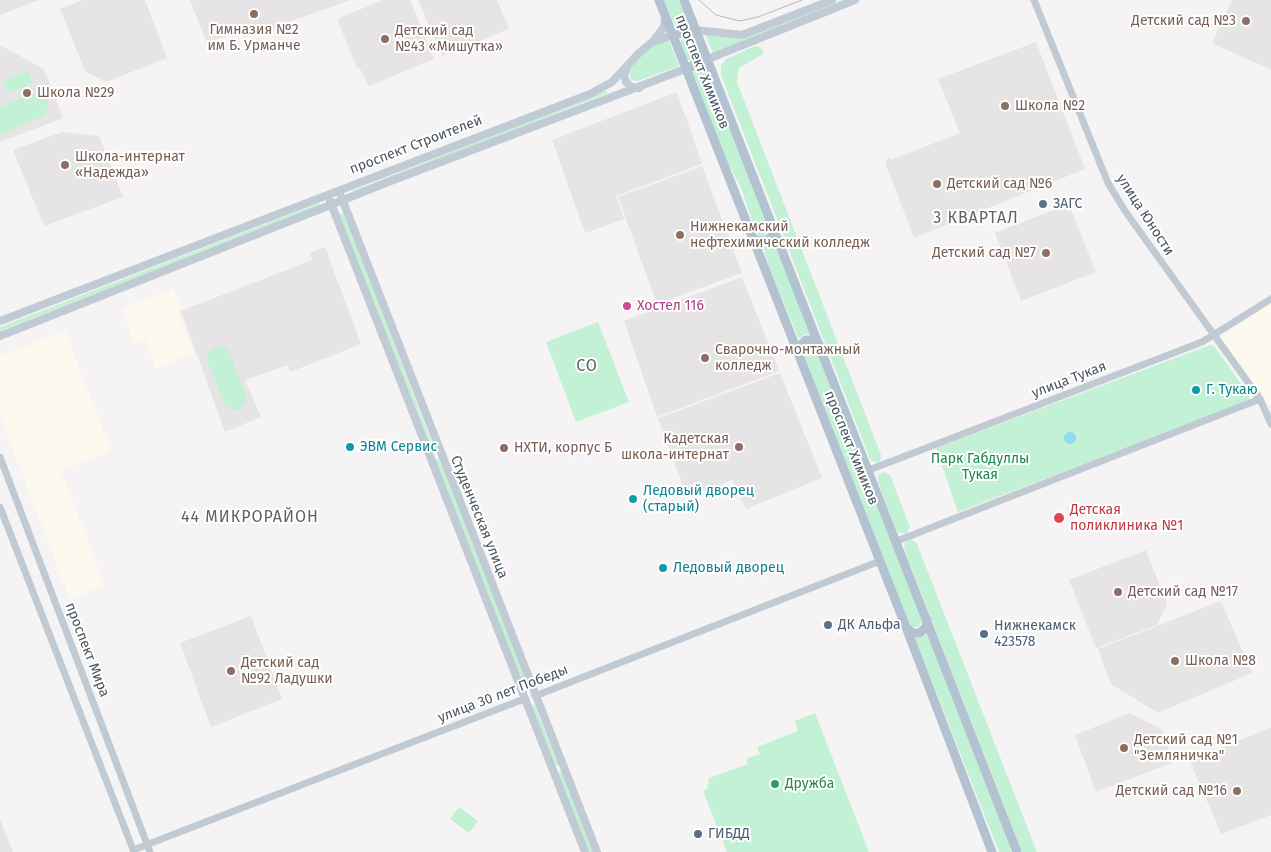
<!DOCTYPE html>
<html>
<head>
<meta charset="utf-8">
<style>
	body { margin:0 }
	canvas { display:block; background:#f5f3f3 }
</style>
</head>
<body>
<canvas width="1271" height="852"></canvas>
<script>
const ctx = document.querySelector('canvas').getContext('2d');
ctx.lineJoin = 'round';
function paint(path, color) { ctx.fillStyle = color; ctx.fill(path, 'evenodd'); }
const poly = rows => new Path2D(rows.map(r => 'M' + r).join(''));
function strokePath(path, color, width, dash) { ctx.strokeStyle = color; ctx.lineWidth = width; ctx.lineCap = dash ? 'butt' : 'round'; ctx.setLineDash(dash || []); ctx.stroke(path); }
function drawText(font, color, halo, rows, align = 'center') {
  ctx.font = font + ' "Fira Sans",sans-serif'; ctx.lineWidth = 4; ctx.setLineDash([]); ctx.textBaseline = 'middle'; ctx.strokeStyle = halo; ctx.fillStyle = color; for (const [text, x, y, turn = 0] of rows) {
    ctx.save(); ctx.translate(x, y); ctx.rotate((+turn || 0) * Math.PI / 180); ctx.textAlign = isNaN(turn) ? turn : align; if (halo) ctx.strokeText(text, 0, 0); ctx.fillText(text, 0, 0); ctx.restore();
  }
}
const commercial = poly([
	[173,289,181,310,177,311,194,353,156,369,146,340,135,345,122,308],
	[1271,303,1271,407,1222,339,1226,334],
	[65,331,111,451,61,471,105,586,70,599,0,416,0,356]
]);
const education = poly([
	[0,0,39,0,0,15],
	[83,0,145,0,167,58,106,82,85,71,60,9],
	[190,0,351,0,261,32,246,28,207,43],
	[383,0,410,0,434,59,369,86,359,67,357,68,337,19],
	[418,0,497,0,509,29,442,56],
	[1232,0,1271,0,1271,70,1212,43],
	[1036,42,1085,169,914,238,885,162,890,157,891,160,960,133,938,79],
	[0,45,44,69,63,118,0,142],
	[677,92,702,164,616,196,624,219,585,233,552,140],
	[62,132,99,136,123,197,44,226,13,150],
	[702,166,742,273,657,304,618,197],
	[1069,204,1096,272,1021,301,995,233],
	[325,247,361,344,290,372,288,365,245,380,261,417,225,432,181,311,312,260,310,253],
	[742,277,779,371,657,417,624,321],
	[780,373,822,478,746,509,733,480,687,497,658,418],
	[1146,550,1167,604,1157,625,1096,648,1069,580],
	[1221,601,1252,673,1158,713,1111,684,1098,649],
	[251,616,282,699,211,727,180,643],
	[1130,713,1161,729,1174,762,1096,792,1075,735],
	[1271,727,1271,815,1221,834,1190,761],
	[0,819,13,852,0,852]
]);
const green = poly([
	[663,0,680,0,689,25,677,29],
	[842,0,849,0,713,53,705,34,743,38],
	[688,34,694,37,700,51,698,57,692,61,686,59,680,45,681,39],
	[669,40,679,66,638,81,630,79,629,71,641,55,652,47],
	[755,46,762,48,763,54,739,68,737,82,881,455,880,461,877,463,870,459,721,75,721,66,726,59],
	[706,66,769,230,765,236,759,236,756,232,740,185,728,163,691,71],
	[28,70,33,83,9,93,3,81],
	[605,91,608,93,353,193,352,191],
	[33,93,43,95,48,101,48,109,45,115,0,135,0,107],
	[319,203,321,207,0,331,0,327],
	[340,213,344,214,432,443,429,444,339,216],
	[775,241,812,334,804,334,799,339,769,267,763,246],
	[598,322,629,402,576,422,546,342],
	[804,344,815,344,923,620,918,627,912,627,909,622,802,352],
	[1210,345,1214,346,1249,395,1249,401,958,512,936,448],
	[217,346,223,347,229,351,246,394,246,403,239,410,230,410,225,405,208,362,208,353],
	[439,459,530,690,526,692,435,460],
	[883,472,890,475,910,527,906,534,897,532,878,482,878,475],
	[911,539,917,544,1037,852,1022,852,904,549,905,542],
	[927,633,1009,842,1011,852,999,852,915,638,922,638],
	[534,704,559,765,555,766,532,706],
	[815,713,869,852,727,852,703,791,707,789,709,778,748,764,746,759,760,754,757,747,798,731,795,721],
	[562,771,593,852,588,852,558,773],
	[459,807,478,821,469,833,450,819]
]);
const water = poly([
	'1064 438a6 6 0 1 1 12 0a6 6 0 1 1-12 0Z'
]);
const tertiary = poly([
	[1034,0,1108,183,1125,211,1260,399,1271,424],
	[0,457,150,852],
	[869,470,1202,342,1271,299],
	[0,507,134,852],
	[897,541,1260,399],
	[535,696,880,561],
	[133,850,524,699]
]);
const secondary = poly([
	[696,30,742,35,832,0],
	[654,40,664,27,665,17],
	[708,59,855,0],
	[627,67,624,75,626,82,631,87,639,88],
	[341,196,597,852],
	[330,201,585,852],
	[0,321,590,94,612,82,639,53,651,43,672,35],
	[0,336,391,181,685,69]
]);
const primary = poly([
	[659,0,906,627,992,852],
	[684,0,1017,852],
	[672,35,696,30],
	[685,69,708,59],
	[752,237,758,241,767,241,773,235,775,228],
	[799,354,800,346,806,340,814,340,820,346],
	[906,627,912,633,920,633,926,627,927,620]
]);
const tram = poly([
	[699,0,716,15,740,21,758,17,802,0]
]);
const markers = [
	[254,14,5,"#8d6e63"],
	[1246,21,5,"#8d6e63"],
	[385,39,5,"#8d6e63"],
	[27,93,5,"#8d6e63"],
	[1005,106,5,"#8d6e63"],
	[65,165,5,"#8d6e63"],
	[937,184,5,"#8d6e63"],
	[1043,204,5,"#5c6f8a"],
	[680,235,5,"#8d6e63"],
	[1046,253,5,"#8d6e63"],
	[627,306,5,"#d1479c"],
	[705,358,5,"#8d6e63"],
	[1196,390,5,"#0f9aa8"],
	[350,447,5,"#0f9aa8"],
	[739,447,5,"#8d6e63"],
	[504,448,5,"#8d6e63"],
	[633,499,5,"#0f9aa8"],
	[1059,518,6,"#e0444e"],
	[663,568,5,"#0f9aa8"],
	[1118,592,5,"#8d6e63"],
	[828,625,5,"#5c6f8a"],
	[984,634,5,"#5c6f8a"],
	[1175,661,5,"#8d6e63"],
	[231,671,5,"#8d6e63"],
	[1124,748,5,"#8d6e63"],
	[775,784,5,"#2e9e5b"],
	[1237,791,5,"#8d6e63"],
	[698,834,5,"#5c6f8a"]
];
const educationNames = [
	["Детский сад №3",1236,21,"right"],
	["Гимназия №2",254,30,"center"],
	["им Б. Урманче",254,46,"center"],
	["Детский сад",395,31],
	["№43 «Мишутка»",395,47],
	["Школа №29",37,93],
	["Школа №2",1015,106],
	["Школа-интернат",75,157],
	["«Надежда»",75,173],
	["Детский сад №6",947,184],
	["Нижнекамский",690,227],
	["нефтехимический колледж",690,243],
	["Детский сад №7",1036,253,"right"],
	["Сварочно-монтажный",715,350],
	["колледж",715,366],
	["Кадетская",729,439,"right"],
	["школа-интернат",729,455,"right"],
	["НХТИ, корпус Б",514,448],
	["Детский сад №17",1128,592],
	["Школа №8",1185,661],
	["Детский сад",241,663],
	["№92 Ладушки",241,679],
	["Детский сад №1",1134,740],
	["\"Земляничка\"",1134,756],
	["Детский сад №16",1227,791,"right"]
];
const streetNames = [
	["проспект Химиков",702,72,68],
	["проспект Строителей",416,145,-21],
	["улица Юности",1145,215,57],
	["улица Тукая",1069,380,-21],
	["проспект Химиков",851,448,68],
	["Студенческая улица",479,517,68],
	["проспект Мира",87,650,69],
	["улица 30 лет Победы",503,694,-21]
];
const serviceNames = [
	["ЗАГС",1053,204],
	["ДК Альфа",838,625],
	["Нижнекамск",994,626],
	["423578",994,642],
	["ГИБДД",708,834]
];
const hotelNames = [
	["Хостел 116",637,306]
];
const cultureNames = [
	["Г. Тукаю",1206,390],
	["ЭВМ Сервис",360,447],
	["Ледовый дворец",643,491],
	["(старый)",643,507],
	["Ледовый дворец",673,568]
];
const parkNames = [
	["Парк Габдуллы",980,459],
	["Тукая",980,475]
];
const healthNames = [
	["Детская",1070,510],
	["поликлиника №1",1070,526]
];
const leisureNames = [
	["Дружба",785,784]
];
const quarterNames = [
	["3 КВАРТАЛ",976,219],
	["СО",587,367],
	["44 МИКРОРАЙОН",250,518]
];
paint(commercial, '#fdf9ef');
paint(education, '#e6e4e5');
paint(green, '#c3f1d5');
paint(water, '#90daee');
strokePath(tertiary, '#c1cad2', 7);
strokePath(secondary, '#c1cbd6', 8);
strokePath(primary, '#b3c2d1', 9);
strokePath(tram, '#b5b8bd', 1);
for (const [x, y, r, color] of markers) { const dot = new Path2D(); dot.arc(x, y, r, 0, 2 * Math.PI); ctx.fillStyle = color; ctx.fill(dot); strokePath(dot, '#fff', 2); }
drawText('14px', '#785e54', '#fff', educationNames, 'left');
drawText('14px', '#4a5661', '#fff', streetNames);
drawText('14px', '#4e5e75', '#fff', serviceNames, 'left');
drawText('14px', '#b23c85', '#fff', hotelNames, 'left');
drawText('14px', '#0d838f', '#fff', cultureNames, 'left');
drawText('14px', '#17864f', '#fff', parkNames);
drawText('14px', '#be3a42', '#fff', healthNames, 'left');
drawText('14px', '#27864d', '#fff', leisureNames, 'left');
ctx.letterSpacing = '1px';
drawText('16px', '#5f6368', '#fff', quarterNames);
ctx.letterSpacing = '0px';
</script>
</body>
</html>
